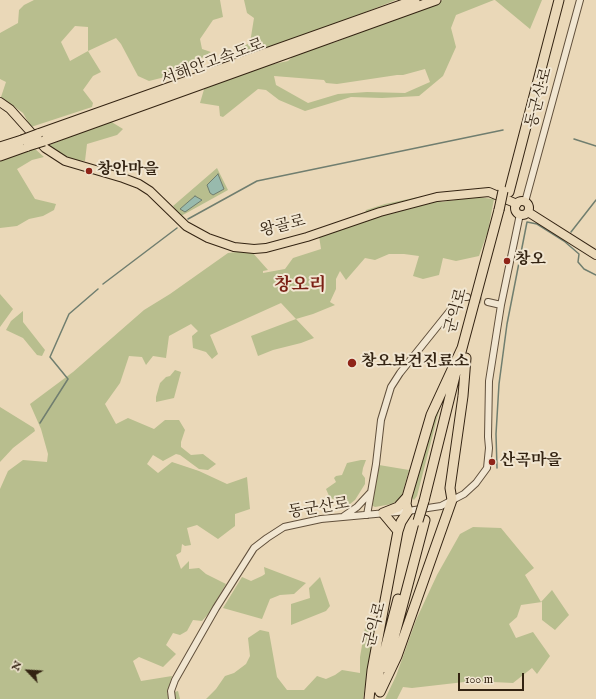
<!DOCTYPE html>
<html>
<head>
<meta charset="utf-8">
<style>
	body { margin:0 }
	#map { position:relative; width:596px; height:699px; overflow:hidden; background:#ead8b8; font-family:"IM FELL English",serif }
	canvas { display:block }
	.north { position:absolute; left:8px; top:651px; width:40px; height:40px; -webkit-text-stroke:3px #f1e6d1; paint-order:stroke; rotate:295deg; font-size:11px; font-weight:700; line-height:16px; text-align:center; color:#332312 }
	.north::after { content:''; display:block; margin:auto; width:14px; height:18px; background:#332312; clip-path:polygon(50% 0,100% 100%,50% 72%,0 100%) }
	.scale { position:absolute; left:458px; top:673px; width:66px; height:18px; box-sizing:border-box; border:2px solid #332312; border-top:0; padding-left:5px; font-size:12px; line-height:14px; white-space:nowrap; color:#332312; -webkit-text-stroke:3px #f1e6d1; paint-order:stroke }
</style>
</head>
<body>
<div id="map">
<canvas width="596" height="699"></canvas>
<div class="north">N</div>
<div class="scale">100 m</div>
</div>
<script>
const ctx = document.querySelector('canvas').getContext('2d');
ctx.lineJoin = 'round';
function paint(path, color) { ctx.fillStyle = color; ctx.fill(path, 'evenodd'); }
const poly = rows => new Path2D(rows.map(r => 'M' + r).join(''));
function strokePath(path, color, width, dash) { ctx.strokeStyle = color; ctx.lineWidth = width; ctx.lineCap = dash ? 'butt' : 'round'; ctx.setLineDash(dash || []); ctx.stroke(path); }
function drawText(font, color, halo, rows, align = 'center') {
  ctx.font = font + ' "IM FELL English","Noto Serif KR",serif'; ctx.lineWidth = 4; ctx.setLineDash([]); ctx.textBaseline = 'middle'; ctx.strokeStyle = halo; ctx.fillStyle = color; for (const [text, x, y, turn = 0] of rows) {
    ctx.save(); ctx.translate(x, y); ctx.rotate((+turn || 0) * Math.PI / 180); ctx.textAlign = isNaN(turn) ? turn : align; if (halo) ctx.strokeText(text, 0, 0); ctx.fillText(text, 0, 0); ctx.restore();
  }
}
const green = poly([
	[34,0,220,0,223,17,213,20,200,39,202,49,211,52,177,74,149,81,138,76,121,44,116,38,88,51,101,72,93,76,83,90,93,103,92,107,31,127,23,113,1,97,6,82,0,79,0,33,18,23,19,10,24,5],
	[75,26,88,27,88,51,70,61,61,42],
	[244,0,396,0,313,33,265,49,243,55,239,48,250,43,254,18,247,13],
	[443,0,494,0,456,15,451,28,456,47,443,76,419,96,382,98,351,97,305,111,279,100,266,90,258,89,223,117,220,116,219,106,200,103,205,86,264,66,288,61,297,53,336,42,404,14],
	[425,69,430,82,405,93,367,92,338,94,308,103,276,85,274,76,324,80,326,83,337,84,397,75,403,75],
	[495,0,542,0,530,29],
	[110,121,123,129,117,135,87,144,85,161,67,159,47,146],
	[34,148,44,157,32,160,17,169,35,199,56,204,54,210,43,216,29,219,17,226,0,228,0,159],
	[217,168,228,190,181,216,173,206],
	[423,196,442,202,476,197,494,199,488,231,479,256,456,261,443,258,439,275,423,279,413,276,419,256,404,254,389,254,375,260,365,258,346,280,340,271,336,279,336,289,330,302,335,305,313,314,296,319,314,338,301,343,273,350,258,356,251,336,296,319,281,303,210,335,218,354,212,359,206,352,193,348,192,336,198,331,191,324,169,336,166,358,153,356,146,365,142,357,129,356,120,383,105,404,116,424,128,418,154,429,165,420,179,420,185,430,181,442,181,447,191,455,203,454,216,464,208,470,199,469,180,455,176,454,163,461,153,455,147,464,158,473,172,462,199,471,227,484,247,477,250,509,235,514,235,526,218,539,197,525,187,528,191,545,185,546,182,544,181,552,176,555,181,569,189,561,189,569,199,568,206,574,226,584,210,612,202,621,193,620,187,631,180,635,173,633,166,645,176,654,163,667,139,657,133,661,141,681,172,676,167,694,178,691,180,699,0,699,0,489,8,471,23,460,47,462,48,454,41,429,30,404,73,372,144,310,170,294,228,253,237,252,252,252,268,270,263,271,263,273,285,269,293,258,321,249,319,236,362,222,366,210,385,204],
	[0,294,13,309,0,327],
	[23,311,23,322,45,350,42,356,37,355,23,338,6,330,11,321],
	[175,370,181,372,174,398,156,402,156,397,160,383,166,377,170,376],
	[447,380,417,496,414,500,409,495],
	[0,407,34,428,35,431,13,448,0,462],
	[361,460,366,460,363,468,362,474,365,478,365,484,355,500,350,504,330,498,326,489,336,482,334,478,336,476,342,475,347,463],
	[379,465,409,470,401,498,392,504,375,507,371,505],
	[473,527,501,528,534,568,525,575,541,602,552,590,569,615,555,630,542,620,542,602,521,605,517,617,509,624,516,638,533,632,550,656,537,674,532,668,513,683,473,681,412,688,403,687,397,699,385,699,396,676,416,620,437,575,460,534],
	[264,567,306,583,294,594,280,595,270,599,262,619,223,608,242,577,251,581,262,576,265,574],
	[320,577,330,606,326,611,291,625,291,604,310,598,309,588],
	[366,622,376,622,363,699,206,699,216,689,225,676,234,673,246,664,250,656,248,638,260,630,269,632,277,677,287,690,304,690,317,676,326,679,335,675,342,670,360,673,360,657]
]);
const water = poly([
	[218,174,224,189,213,195,210,193,207,185,218,174],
	[195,196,202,200,185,212,180,209,195,196]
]);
const stream = poly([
	[574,139,596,146],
	[188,219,257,181,503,130],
	[571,232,596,200],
	[103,284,177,228],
	[40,423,68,379,50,357,69,314,98,289],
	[497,468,496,434,499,384,507,324,527,222,537,224,564,241,579,254,578,262,584,269,596,275]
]);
const minorTunnel = poly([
	[467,297,488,302]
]);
const minor = poly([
	[525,202,580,0],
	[488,302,501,305],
	[367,515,376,464,381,420,391,387,400,373,457,302,461,297,467,297],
	[344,516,357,507,370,493],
	[172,699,171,691,175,680,216,608,254,548,267,538,284,527,321,519,408,511,441,506,464,494,476,483,487,468,489,448,488,437,489,381,501,305,520,214]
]);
const major = poly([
	[0,102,10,109,45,148,65,161,123,178,139,184,150,191,186,226,208,238,234,247,254,249,266,248,307,237,380,212,437,197,489,192,517,204],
	'515 208a7 7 0 1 1 14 0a7 7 0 1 1-14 0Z',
	[528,212,596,255]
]);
const highway = poly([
	[38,134,415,0],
	[44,141,436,0],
	[0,147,22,140],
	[0,156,28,146],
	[509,192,559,0],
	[461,352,499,210],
	[424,501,457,368],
	[398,531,383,513,398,507,407,497],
	[386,668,425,520],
	[375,688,398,599],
	[380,692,397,656,452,500,450,488,463,396,466,358],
	[369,699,372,670,398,531,401,522,408,511,406,504,407,497,431,415,462,348]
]);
const highwayBridge = poly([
	[22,140,38,134],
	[28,146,44,141],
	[499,210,503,191],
	[418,521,424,501]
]);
const markers = [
	[89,171,4,"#8f2418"],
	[507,261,4,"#8f2418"],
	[352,363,5,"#8f2418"],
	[492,462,4,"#8f2418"]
];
const streetNames = [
	["서해안고속도로",213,63,-20],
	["동군산로",540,98,-75],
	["왕골로",283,227,-14],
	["군익로",457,311,-75],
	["동군산로",319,509,-9],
	["군익로",376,625,-75]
];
const poiNames = [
	["창안마을",97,171],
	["창오",515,261],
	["창오보건진료소",361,363],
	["산곡마을",500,462]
];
const quarterNames = [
	["창오리",300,286]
];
paint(green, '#b8be8e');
paint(water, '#98baad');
strokePath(water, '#707e6f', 1);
strokePath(stream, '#707e6f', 1.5);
strokePath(minorTunnel, '#c5b497', 6, [6, 3]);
strokePath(minor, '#61503c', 8);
strokePath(major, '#332312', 10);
strokePath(highway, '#332312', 11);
strokePath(minor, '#f1e6d1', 6);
strokePath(major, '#ead8b8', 8);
strokePath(highway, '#ead8b8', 9);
strokePath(highwayBridge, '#332312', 11, []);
strokePath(highwayBridge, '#ead8b8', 9);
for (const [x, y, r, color] of markers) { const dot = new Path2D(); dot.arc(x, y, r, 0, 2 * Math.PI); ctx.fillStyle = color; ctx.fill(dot); strokePath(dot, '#f1e6d1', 1.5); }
drawText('16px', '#332312', '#f1e6d1', streetNames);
drawText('bold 16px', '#332312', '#f1e6d1', poiNames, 'left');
drawText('bold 18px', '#7a1f14', '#f1e6d1', quarterNames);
</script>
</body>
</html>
